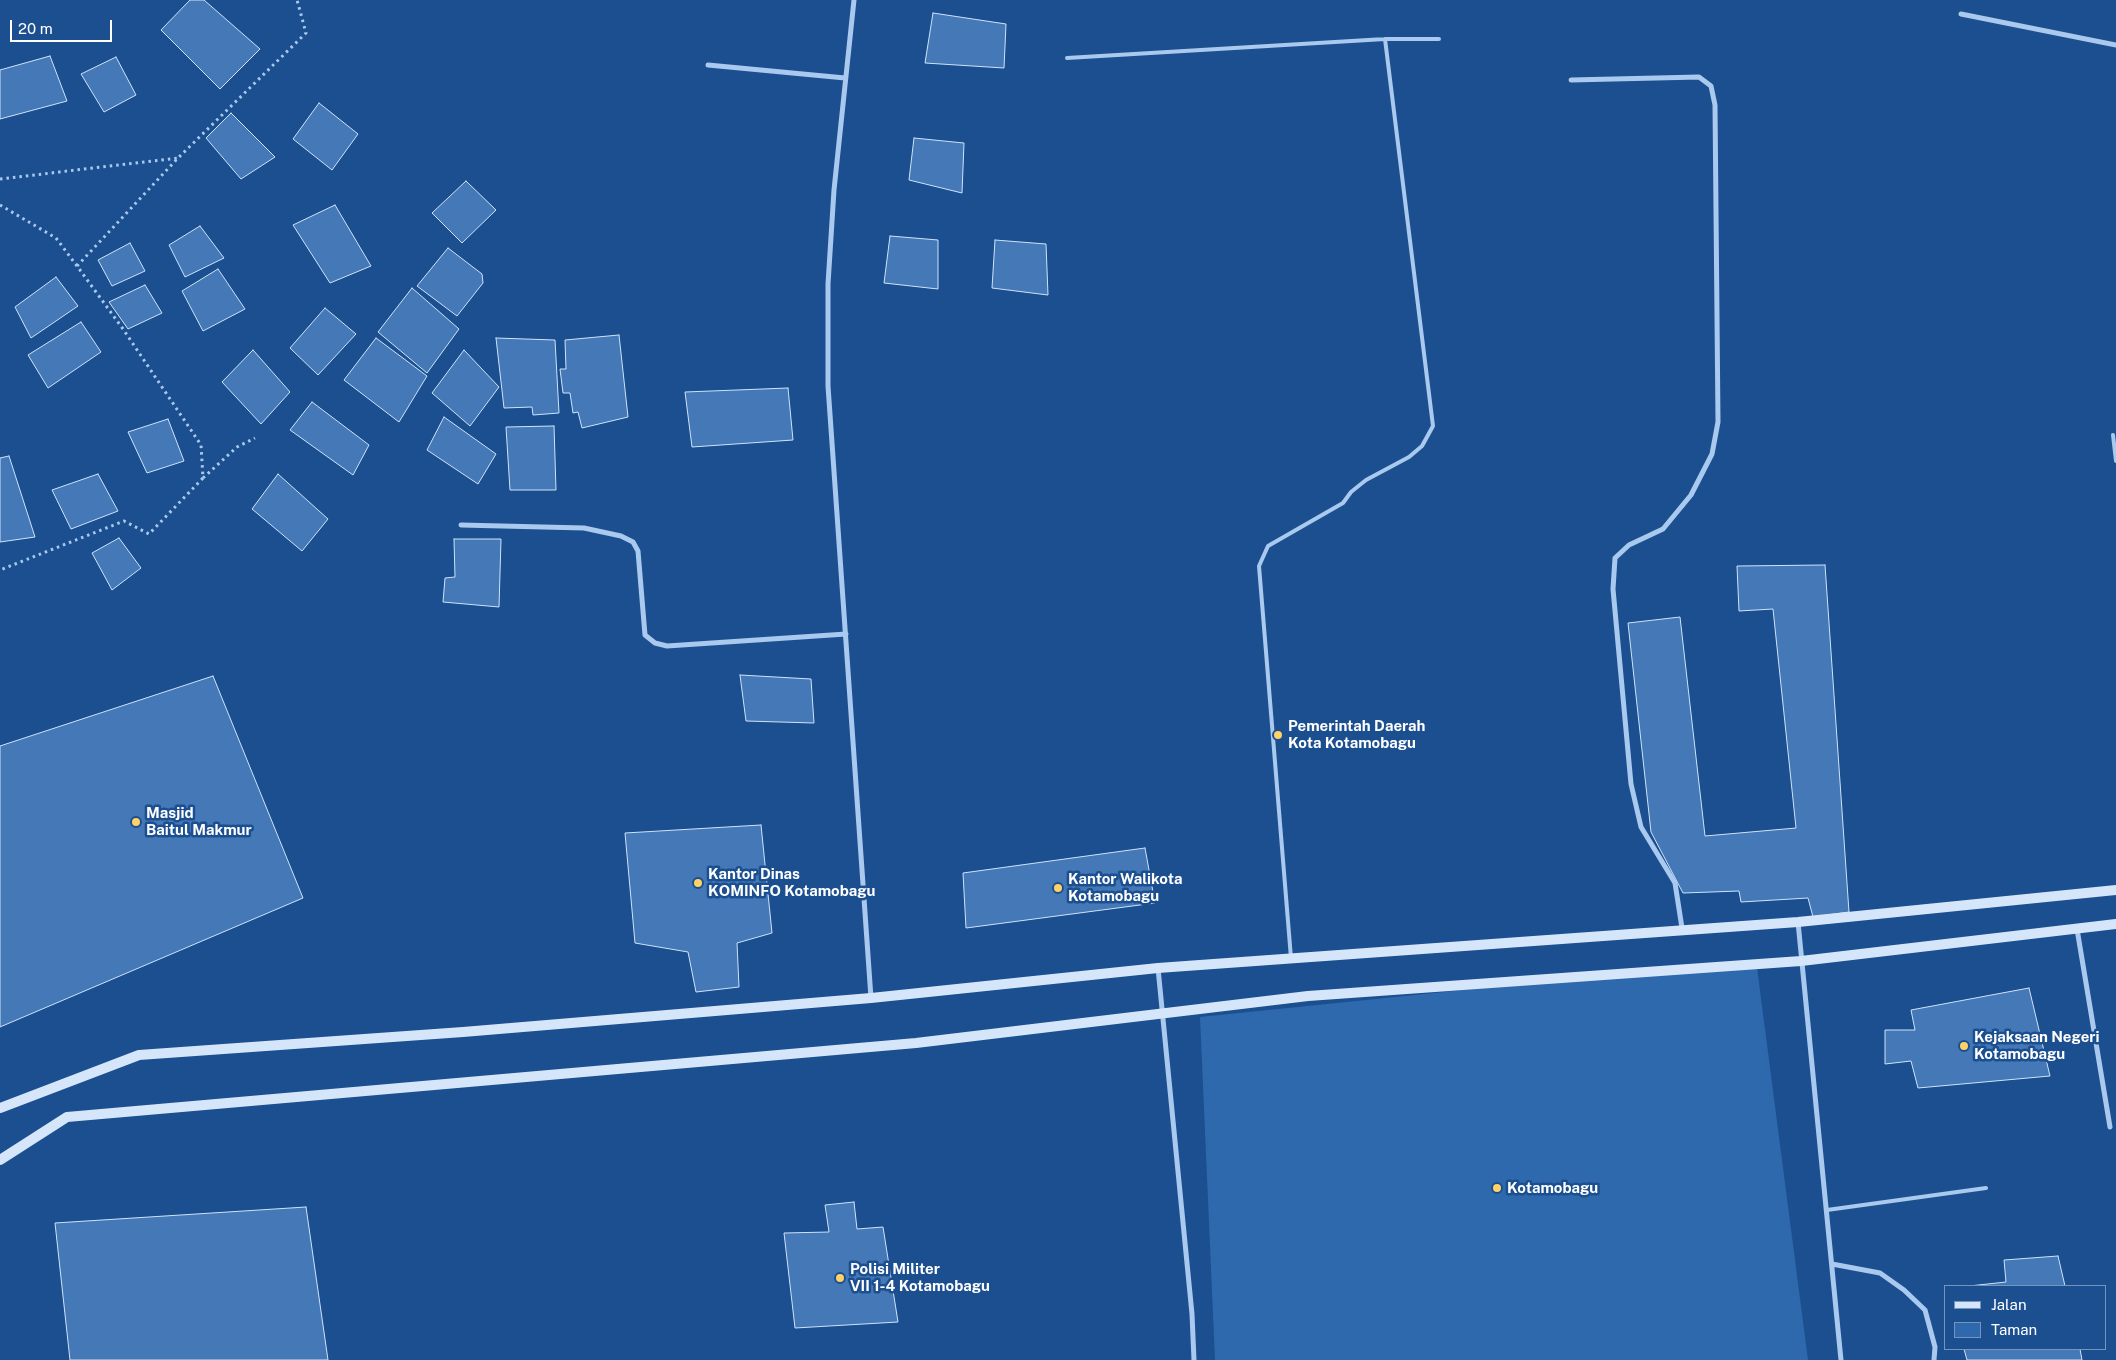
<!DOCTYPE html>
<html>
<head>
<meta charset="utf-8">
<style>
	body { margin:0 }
	#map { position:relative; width:2116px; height:1360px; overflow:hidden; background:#1b4f8f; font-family:"Public Sans",sans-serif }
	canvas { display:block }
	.legend { position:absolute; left:1944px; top:1285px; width:162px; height:65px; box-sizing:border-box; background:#1b4f8f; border:1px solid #7695bc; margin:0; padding:6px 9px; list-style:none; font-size:15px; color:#fff }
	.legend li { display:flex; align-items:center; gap:10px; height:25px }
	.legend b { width:25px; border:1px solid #7695bc }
	.scale { position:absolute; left:10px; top:20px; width:102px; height:22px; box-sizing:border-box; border:2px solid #fff; border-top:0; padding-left:6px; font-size:15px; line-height:18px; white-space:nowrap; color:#fff; -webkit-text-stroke:4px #1b4f8f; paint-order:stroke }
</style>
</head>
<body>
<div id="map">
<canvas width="2116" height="1360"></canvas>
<ul class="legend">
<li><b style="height:6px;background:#d6e6fa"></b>Jalan</li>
<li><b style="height:14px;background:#2e69ad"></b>Taman</li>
</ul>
<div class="scale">20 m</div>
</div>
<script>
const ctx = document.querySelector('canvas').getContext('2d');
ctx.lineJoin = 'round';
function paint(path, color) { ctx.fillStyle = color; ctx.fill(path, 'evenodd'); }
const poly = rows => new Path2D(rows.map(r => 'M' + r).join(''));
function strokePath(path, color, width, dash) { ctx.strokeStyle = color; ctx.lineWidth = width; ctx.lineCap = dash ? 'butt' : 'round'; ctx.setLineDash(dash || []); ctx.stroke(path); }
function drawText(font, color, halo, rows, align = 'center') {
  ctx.font = font + ' "Public Sans",sans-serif'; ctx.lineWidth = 5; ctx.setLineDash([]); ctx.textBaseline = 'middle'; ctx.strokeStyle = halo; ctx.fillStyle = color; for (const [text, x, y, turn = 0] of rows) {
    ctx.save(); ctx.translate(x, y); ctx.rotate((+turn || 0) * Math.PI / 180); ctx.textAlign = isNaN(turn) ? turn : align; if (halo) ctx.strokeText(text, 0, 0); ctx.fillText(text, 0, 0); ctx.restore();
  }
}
const green = poly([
	[1756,960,1808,1360,1215,1360,1200,1017]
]);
const building = poly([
	[190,0,204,0,260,49,220,89,161,30,190,0],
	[933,13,1006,24,1004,68,925,63,933,13],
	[50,56,67,101,0,119,0,70,50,56],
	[116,57,136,95,104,112,81,74,116,57],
	[319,103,358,134,332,170,293,139,319,103],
	[231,113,275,157,241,179,206,138,231,113],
	[914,138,964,143,962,193,909,180,914,138],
	[466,181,496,210,462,243,432,213,466,181],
	[335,205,371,266,330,283,293,225,335,205],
	[200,226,224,258,185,277,169,245,200,226],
	[890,236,938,240,938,289,884,283,890,236],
	[995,240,1046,244,1048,295,992,288,995,240],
	[130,243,145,271,112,286,98,260,130,243],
	[448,248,482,274,483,283,457,316,417,286,448,248],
	[218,269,245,309,203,331,182,291,218,269],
	[56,277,78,306,31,338,15,307,56,277],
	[145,285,162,313,128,329,109,302,145,285],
	[412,288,459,329,427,373,378,332,412,288],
	[325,308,356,334,318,375,290,348,325,308],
	[81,322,101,352,48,388,28,355,81,322],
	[619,335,628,417,582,428,578,412,573,413,570,393,563,393,560,369,566,369,565,340,619,335],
	[376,338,427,376,399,422,344,380,376,338],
	[496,338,555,340,559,413,533,415,532,407,504,408,496,338],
	[253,350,290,392,261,424,222,382,253,350],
	[464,350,499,387,470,426,432,393,464,350],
	[788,388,793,440,692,447,685,392,788,388],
	[312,402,369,445,353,475,290,430,312,402],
	[444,417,496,454,478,484,427,450,444,417],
	[168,419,184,461,147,473,128,432,168,419],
	[554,426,556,490,510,490,506,427,554,426],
	[9,456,35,537,0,542,0,458,9,456],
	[98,474,118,511,71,529,52,490,98,474],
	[278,474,328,519,302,551,252,509,278,474],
	[119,538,141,568,112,590,92,553,119,538],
	[454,539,501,539,499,607,443,602,445,578,455,577,454,539],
	[1825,565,1849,912,1813,917,1808,898,1741,902,1739,891,1683,893,1651,832,1628,623,1680,617,1705,836,1796,828,1773,609,1739,611,1737,566,1825,565],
	[740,675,811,679,814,723,746,721,740,675],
	[213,676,303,898,0,1027,0,746,213,676],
	[761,825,772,933,737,943,739,987,696,992,688,952,635,943,625,833,761,825],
	[1145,848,1155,903,966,928,963,873,1145,848],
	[2029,988,2050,1076,1918,1088,1911,1061,1885,1064,1885,1030,1915,1030,1911,1010,2029,988],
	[854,1202,857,1229,883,1227,898,1322,795,1328,784,1233,829,1232,825,1205,854,1202],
	[306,1207,328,1360,70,1360,55,1223,306,1207],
	[2058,1256,2065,1286,1969,1286,2006,1282,2004,1260,2058,1256],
	[1964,1349,2080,1349,2082,1360,1967,1360,1964,1349]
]);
const path = poly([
	[0,179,178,158],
	[0,205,56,238,77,266,123,329,201,445,203,478,149,534,124,521,0,570],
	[77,266,178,158,306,33,297,0],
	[203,478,237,447,255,438]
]);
const service = poly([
	[1067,58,1385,39],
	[2113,435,2116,461],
	[1291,958,1259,566,1268,546,1343,503,1351,492,1366,480,1409,457,1422,446,1433,426,1385,39,1439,39],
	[1827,1210,1986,1188]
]);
const minor = poly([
	[854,0,834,190,828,284,828,386,871,998],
	[1961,14,2116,45],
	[708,65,845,78],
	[1571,80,1699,77,1711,86,1715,105,1718,422,1712,454,1691,495,1663,529,1629,545,1615,558,1613,589,1631,784,1641,827,1675,883,1682,928],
	[461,525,584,528,621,536,633,542,638,551,645,635,655,643,667,646,846,634],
	[1798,922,1841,1360],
	[2077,929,2110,1127],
	[1158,968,1192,1314,1194,1360],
	[1832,1264,1880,1273,1904,1290,1925,1310,1935,1347,1934,1360]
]);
const secondary = poly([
	[0,1108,139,1055,463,1032,871,998,1158,968,1798,922,2116,890],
	[0,1160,67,1117,916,1043,1308,996,1801,961,2116,924]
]);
const markers = [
	[1278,735,5,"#ffd166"],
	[136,822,5,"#ffd166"],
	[698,883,5,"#ffd166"],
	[1058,888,5,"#ffd166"],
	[1964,1046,5,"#ffd166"],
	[1497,1188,5,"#ffd166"],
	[840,1278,5,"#ffd166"]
];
const poiNames = [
	["Pemerintah Daerah",1288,726],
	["Kota Kotamobagu",1288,743],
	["Masjid",146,813],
	["Baitul Makmur",146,830],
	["Kantor Dinas",708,874],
	["KOMINFO Kotamobagu",708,891],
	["Kantor Walikota",1068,879],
	["Kotamobagu",1068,896],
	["Kejaksaan Negeri",1974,1037],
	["Kotamobagu",1974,1054],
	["Kotamobagu",1507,1188],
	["Polisi Militer",850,1269],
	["VII 1-4 Kotamobagu",850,1286]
];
paint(green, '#2e69ad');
paint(building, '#4478b7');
strokePath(building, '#cfe3fa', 1);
strokePath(path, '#a9c9ee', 3, [2.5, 4]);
strokePath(service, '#a9c9ee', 4);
strokePath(minor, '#a9c9ee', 5);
strokePath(secondary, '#d6e6fa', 10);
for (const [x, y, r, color] of markers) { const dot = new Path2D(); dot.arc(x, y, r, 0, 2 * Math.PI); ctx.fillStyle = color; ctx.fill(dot); strokePath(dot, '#1b4f8f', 2); }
drawText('bold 15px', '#fff', '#1b4f8f', poiNames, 'left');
</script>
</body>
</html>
